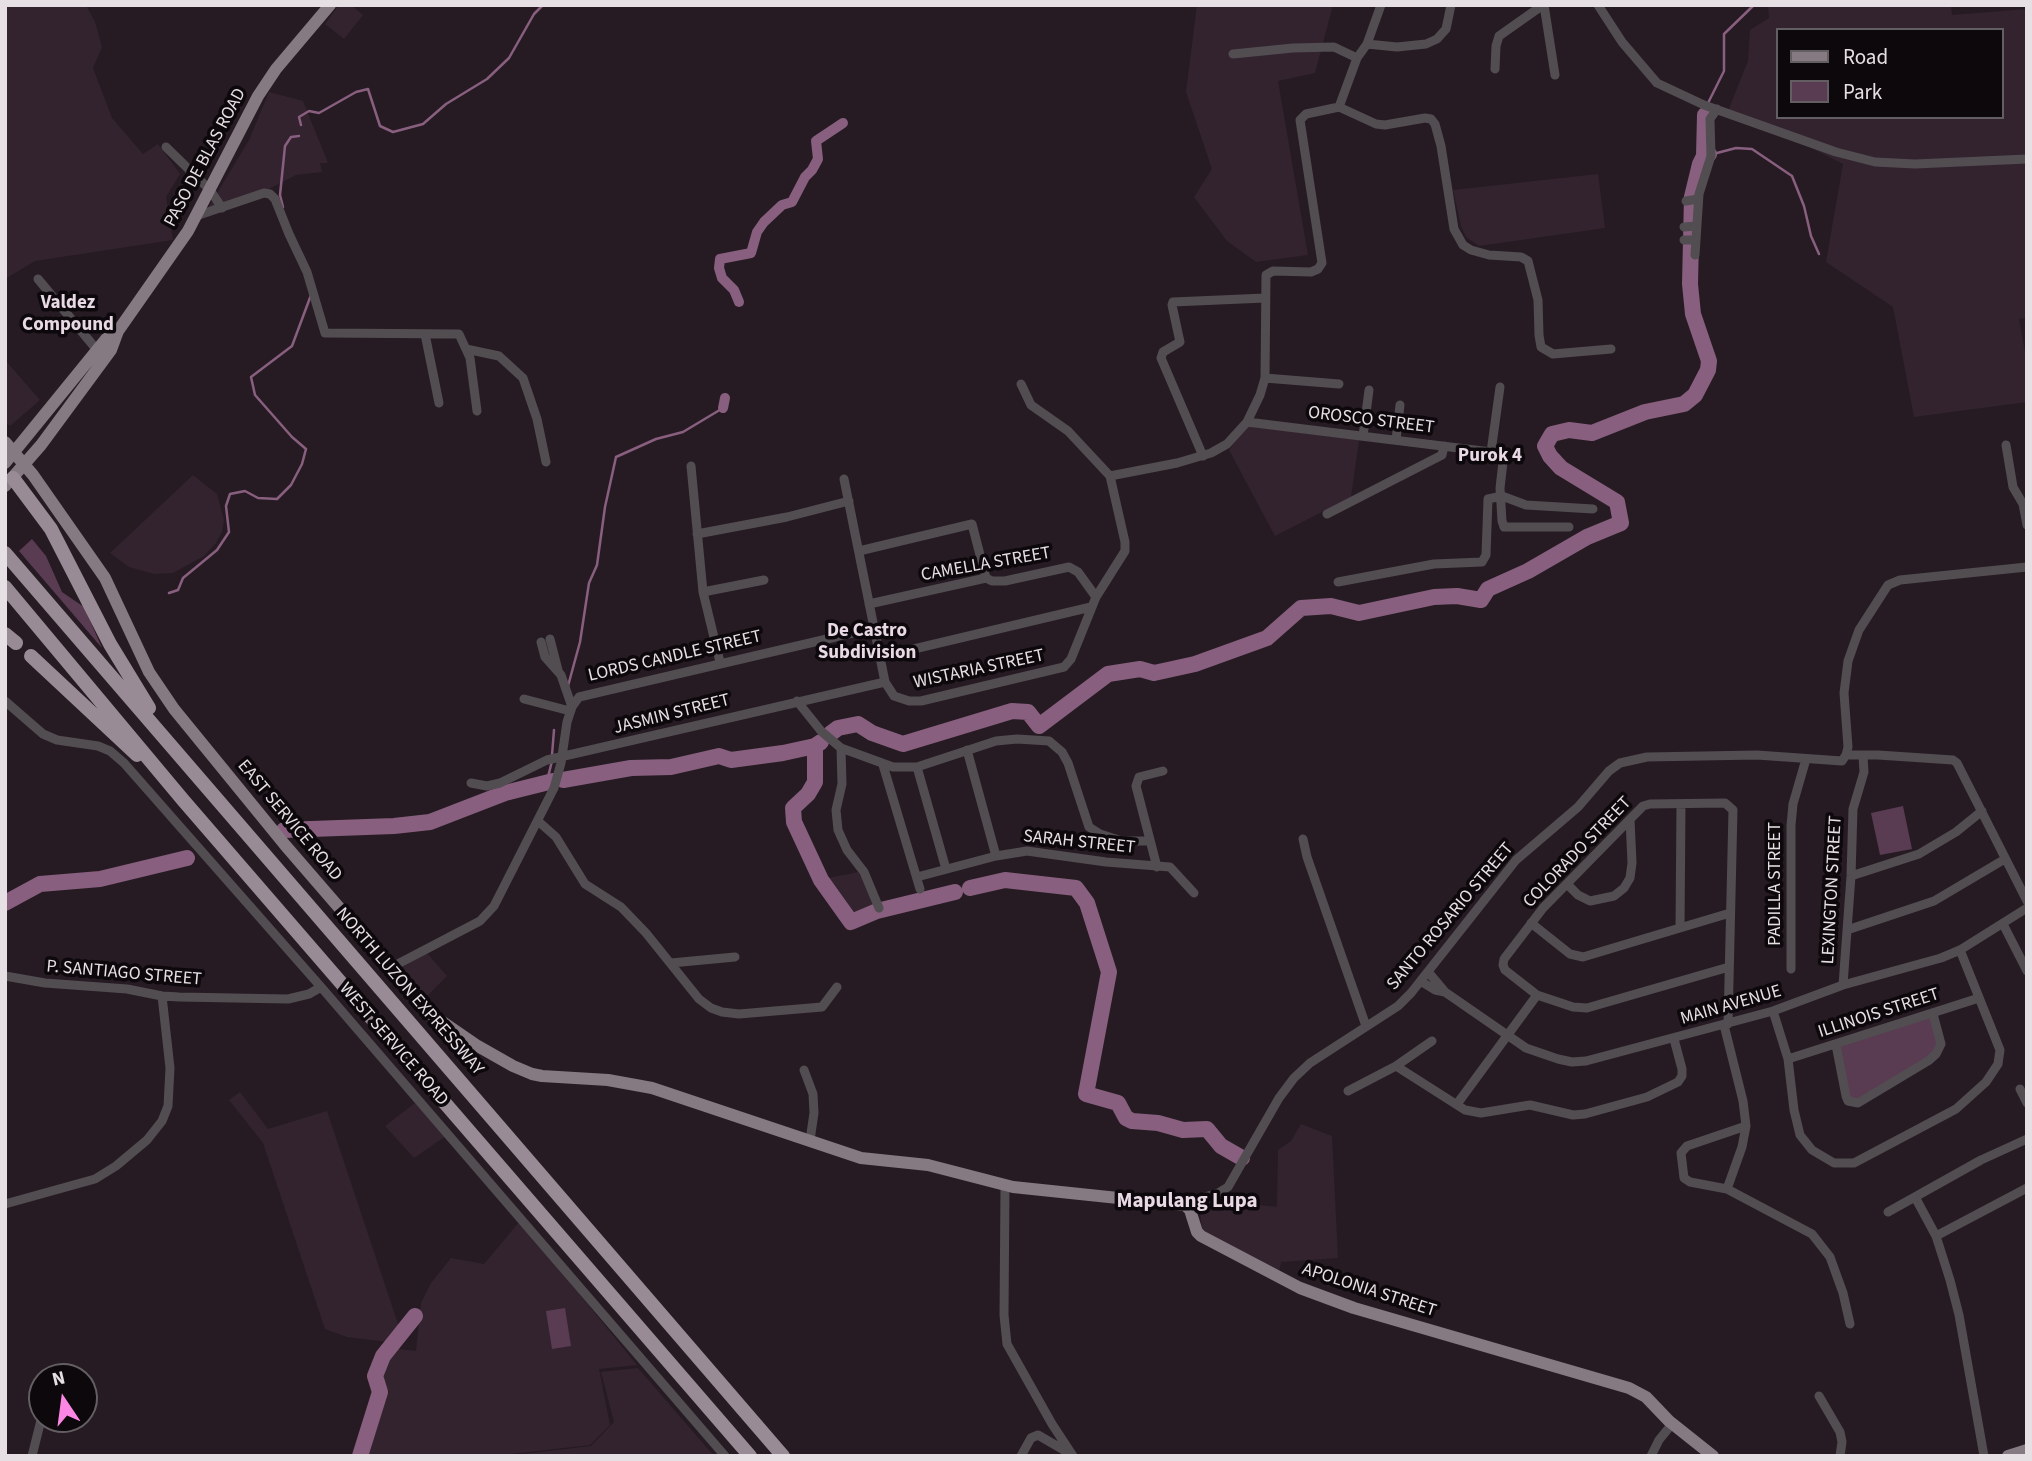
<!DOCTYPE html>
<html>
<head>
<meta charset="utf-8">
<style>
	body { margin:0 }
	#map { position:relative; width:2032px; height:1461px; overflow:hidden; background:#261b23; font-family:"Source Sans 3",sans-serif }
	canvas { display:block }
	.frame { position:absolute; inset:0; border:7px solid #e6dfe4; pointer-events:none }
	.legend { position:absolute; left:1776px; top:28px; width:228px; height:91px; box-sizing:border-box; background:#0c080b; border:2px solid #635e62; margin:0; padding:9px 12px; list-style:none; font-size:21px; color:#e6dfe4 }
	.legend li { display:flex; align-items:center; gap:14px; height:35px }
	.legend b { width:35px; border:2px solid #635e62 }
	.north { position:absolute; left:28px; top:1363px; width:70px; height:70px; box-sizing:border-box; background:#0c080b; border:2px solid #635e62; border-radius:50%; rotate:347deg; font-size:19px; font-weight:700; line-height:28px; text-align:center; color:#e6dfe4 }
	.north::after { content:''; display:block; margin:auto; width:24px; height:32px; background:#fc86e3; clip-path:polygon(50% 0,100% 100%,50% 72%,0 100%) }
</style>
</head>
<body>
<div id="map">
<canvas width="2032" height="1461"></canvas>
<div class="frame"></div>
<ul class="legend">
<li><b style="height:9px;background:#857982"></b>Road</li>
<li><b style="height:19px;background:#593b52"></b>Park</li>
</ul>
<div class="north">N</div>
</div>
<script>
const ctx = document.querySelector('canvas').getContext('2d');
ctx.lineJoin = 'round';
function paint(path, color) { ctx.fillStyle = color; ctx.fill(path, 'evenodd'); }
const poly = rows => new Path2D(rows.map(r => 'M' + r).join(''));
function strokePath(path, color, width, dash) { ctx.strokeStyle = color; ctx.lineWidth = width; ctx.lineCap = dash ? 'butt' : 'round'; ctx.setLineDash(dash || []); ctx.stroke(path); }
function drawText(font, color, halo, rows, align = 'center') {
  ctx.font = font + ' "Source Sans 3",sans-serif'; ctx.lineWidth = 7; ctx.setLineDash([]); ctx.textBaseline = 'middle'; ctx.strokeStyle = halo; ctx.fillStyle = color; for (const [text, x, y, turn = 0] of rows) {
    ctx.save(); ctx.translate(x, y); ctx.rotate((+turn || 0) * Math.PI / 180); ctx.textAlign = isNaN(turn) ? turn : align; if (halo) ctx.strokeText(text, 0, 0); ctx.fillText(text, 0, 0); ctx.restore();
  }
}
const built = poly([
	[5,5,86,5,95,22,102,47,93,68,112,118,143,154,158,144,180,174,166,197,173,240,35,261,5,279],
	[339,5,351,5,363,15,344,39,325,24],
	[1197,5,1333,5,1315,73,1278,81,1308,255,1256,262,1227,241,1194,197,1212,169,1186,92],
	[1768,5,1951,5,1952,15,2027,9,2027,318,2019,319,2027,363,2027,402,1914,417,1893,307,1826,262,1843,164,1778,131,1728,111,1748,61,1750,30,1769,18],
	[1778,30,2002,30,2002,117,1778,117],
	[269,92,303,101,328,163,320,163,322,172,296,175,265,191,208,208,249,140],
	[1598,174,1605,228,1479,246,1466,237,1461,226,1453,190],
	[5,360,40,400,10,426,5,422],
	[1247,426,1359,440,1351,497,1275,536,1229,450],
	[193,475,217,494,224,520,222,532,216,543,204,556,173,573,154,574,129,567,110,553],
	[859,872,876,909,852,919,823,879],
	[427,953,447,976,423,1000,399,969],
	[240,1092,268,1129,327,1111,400,1330,388,1342,347,1337,325,1329,263,1143,229,1100],
	[415,1103,446,1136,414,1158,385,1126],
	[1301,1124,1332,1136,1338,1258,1281,1262,1279,1273,1203,1234,1198,1198,1277,1207,1278,1150,1291,1141],
	[520,1221,637,1365,599,1369,610,1425,590,1445,493,1456,362,1456,376,1405,389,1392,379,1372,390,1348,416,1351,421,1303,431,1283,451,1258,484,1264],
	[638,1368,714,1456,506,1456,591,1446,614,1422,601,1372]
]);
const green = poly([
	[32,539,46,556,62,592,84,607,102,648,19,551],
	[1903,806,1912,849,1880,855,1871,813],
	[1933,1016,1938,1047,1927,1060,1853,1101,1849,1100,1838,1047],
	[565,1308,571,1346,552,1349,546,1311]
]);
const stream = poly([
	[1705,115,1709,101,1724,71,1724,34,1754,5],
	[301,125,299,117,309,111,319,113,356,92,368,89,380,126,393,132,423,124,446,104,487,79,509,58,534,14,543,5],
	[1717,153,1736,148,1752,149,1792,176,1804,206,1811,236,1819,254],
	[283,207,280,195,285,146,291,137,299,136],
	[169,593,178,590,183,578,217,550,229,532,226,506,230,494,245,491,258,498,277,499,291,485,302,464,306,449,292,437,255,395,251,377,292,346,311,295],
	[568,686,580,642,589,583,597,565,605,507,616,457,656,439,683,432,723,408],
	[552,755,554,730],
	[547,781,552,761]
]);
const canal = poly([
	[739,302,734,290,722,278,719,268,720,259,751,253,757,232,764,222,782,205,792,202,805,177,812,170,818,159,816,141,843,123],
	[723,408,725,398]
]);
const river = poly([
	[1704,156,1705,115],
	[830,734,838,728,858,724,872,733,903,744,1012,711,1028,712,1039,726,1108,674,1140,669,1154,673,1195,664,1267,638,1301,608,1331,606,1359,613,1434,597,1457,596,1481,600,1488,589,1528,571,1587,537,1621,523,1617,502,1561,468,1550,456,1545,446,1552,434,1569,430,1592,433,1645,412,1684,404,1695,395,1708,370,1709,361,1693,314,1690,284,1692,197,1700,164,1704,156,1709,154],
	[815,746,815,782,808,794,793,808,794,822,821,880,851,922,877,911,955,892],
	[563,780,631,768,671,767,719,756,731,760,783,753,815,746,821,742],
	[284,830,394,826,430,822,505,793,553,781],
	[970,888,1005,880,1076,888,1087,903,1109,972,1086,1094,1118,1103,1126,1118,1132,1121,1158,1123,1183,1130,1207,1129,1221,1146,1242,1158],
	[5,903,40,884,100,879,187,858],
	[360,1456,380,1392,375,1376,383,1356,415,1316]
]);
const minor = poly([
	[1381,5,1367,44,1357,58,1339,107,1376,124,1385,125,1425,118,1431,119,1435,124,1441,146,1454,229,1463,245,1471,250,1489,255,1521,257,1528,261,1538,300,1539,335,1541,347,1553,354,1611,349],
	[1544,5,1555,75],
	[1598,5,1622,42,1657,83,1704,105,1836,152,1875,162,1915,164,2027,159],
	[1367,44,1397,47,1426,44,1437,39,1446,29,1451,5],
	[1233,54,1293,48,1334,47,1357,58],
	[1495,69,1496,46,1499,36,1543,5],
	[166,147,210,190,222,208],
	[1686,201,1698,199],
	[196,216,264,193,270,194,275,199,289,234,307,272,325,333,459,334,470,358,477,411],
	[1684,227,1696,226],
	[1684,240,1695,240],
	[1695,255,1699,194,1711,156,1710,119,1717,109],
	[38,279,97,350],
	[425,334,439,403],
	[466,349,499,356,523,378,537,419,546,462],
	[1265,378,1339,384],
	[1247,422,1491,452,1495,456,1502,458,1503,462,1500,488,1502,521,1504,527,1569,527],
	[1363,436,1369,390],
	[1396,440,1400,405],
	[2006,445,2013,487,2023,504,2027,525],
	[1491,452,1500,387],
	[1203,456,1161,358,1163,352,1180,342,1172,305,1173,302,1265,298],
	[691,466,703,592,720,662],
	[1110,476,1177,463,1211,453,1227,444,1247,422,1260,395,1265,378,1266,275,1273,271,1311,272,1318,269,1322,263,1300,120,1306,114,1339,107],
	[844,479,885,682,894,696,909,701,921,701,1064,667,1071,659,1096,597,1125,551,1125,542,1110,476,1068,431,1031,405,1021,384],
	[1327,514,1442,455,1444,446],
	[697,534,787,517,849,501],
	[859,551,972,524,986,578],
	[1338,582,1434,564,1482,562,1486,555,1488,499,1502,496,1526,505,1593,509],
	[703,592,764,580],
	[869,604,986,578,992,581,1005,581,1069,567,1078,572,1096,597],
	[550,639,558,670],
	[541,642,545,657,561,675,572,707],
	[880,657,1091,607],
	[524,699,570,711],
	[5,701,43,734,57,740,98,746,110,751,124,763,321,987,725,1456],
	[797,701,821,731,841,748,893,767,917,767,996,741,1017,739,1049,741,1062,752,1068,763,1089,827,1100,834,1122,841,1150,841],
	[841,748,842,784,836,810,838,830,847,850,864,872,879,908],
	[967,750,996,856],
	[1846,755,1878,755,1953,760,1957,763,2027,901],
	[883,765,920,889],
	[917,767,946,869],
	[471,783,487,786,500,783,547,760,885,682],
	[538,821,556,837,585,884,621,907,646,933,699,999,711,1008,722,1012,739,1014,822,1007,837,987],
	[1303,839,1307,857,1366,1026],
	[1157,867,1136,786,1139,777,1163,771],
	[1851,876,1919,854,1956,832,1982,811],
	[917,877,996,856,1027,851,1106,862,1170,867,1194,893],
	[1567,884,1578,895,1590,901,1614,896,1624,888,1630,878,1632,863,1630,819],
	[1531,923,1570,954,1583,957,1730,913],
	[2003,924,2027,971],
	[1680,928,1681,804],
	[1847,930,1934,901,2005,859],
	[671,963,735,957],
	[392,967,480,921,494,906,554,788,561,763,567,722,572,707,579,697,874,628],
	[1791,969,1791,825,1793,804,1806,759],
	[1429,973,1445,992],
	[5,976,45,983,127,989,162,996,179,997,288,999,309,994,321,987],
	[1422,982,1435,990,1445,992,1526,1048,1558,1059,1572,1062,1586,1061,1773,1011,1843,985,1941,958,1960,950,2027,908],
	[1843,985,1851,876,1853,809,1864,772,1863,756],
	[1773,1011,1788,1059,1794,1110,1800,1135,1812,1150,1834,1163,1854,1163,1956,1109,1986,1082,1998,1064,2000,1050,1960,950],
	[1728,1024,1733,810,1725,803,1650,804,1643,806,1543,908,1504,959,1503,965,1505,970,1537,995,1573,1007,1587,1008,1729,967],
	[1724,1025,1743,1101,1746,1126,1742,1147,1727,1189],
	[1836,1045,1846,1096,1848,1101,1858,1103,1928,1061,1936,1054,1941,1044,1933,1014],
	[1788,1059,1979,998],
	[1396,1066,1465,1110,1481,1113,1530,1105,1573,1115,1585,1114,1647,1097,1678,1082,1682,1076,1682,1069,1674,1039],
	[804,1070,813,1094,814,1113,810,1140],
	[2020,1089,2027,1103],
	[1348,1091,1396,1066,1432,1041],
	[1457,1104,1537,995],
	[1746,1126,1687,1146,1681,1153,1684,1178,1690,1182,1727,1189,1812,1234,1830,1257,1843,1293,1850,1324],
	[1005,1186,1004,1315,1007,1344,1052,1424,1073,1456],
	[1915,1197,1936,1236,1950,1280,1959,1315,1984,1456],
	[5,1204,95,1179,116,1166,147,1140,162,1121,168,1106,170,1068,162,996],
	[1188,1207,1198,1199,1218,1193,1228,1187,1279,1098,1294,1078,1310,1063,1398,1006,1411,993,1516,860,1578,807,1609,771,1620,763,1647,757,1757,755,1842,761,1846,755,1848,747,1844,693,1848,661,1859,630,1888,585,1900,580,2027,567],
	[1888,1212,1981,1160,2027,1139],
	[1936,1236,2027,1188],
	[1819,1396,1840,1432,1842,1442,1840,1456],
	[32,1456,41,1420],
	[1021,1456,1031,1438,1038,1435,1069,1453],
	[1651,1456,1659,1440,1672,1424]
]);
const major = poly([
	[5,442,33,475,105,578,149,672,174,709,285,845,431,1014,476,1045,513,1066,532,1074,542,1076,608,1080,652,1088,861,1158,928,1165,1013,1187,1185,1205,1190,1210,1197,1232,1201,1236,1300,1288,1354,1308,1629,1388,1646,1397,1669,1421,1713,1456],
	[5,463,106,339,118,331],
	[5,486,41,445,111,350,118,331,188,231,258,96,276,69,330,5],
	[2008,1456,2027,1450]
]);
const highway = poly([
	[13,478,51,529,110,644,149,708],
	[5,553,783,1456],
	[5,587,183,800,750,1456],
	[5,634,16,643],
	[31,656,137,755]
]);
const streetNames = [
	["PASO DE BLAS ROAD",206,158,-62],
	["OROSCO STREET",1371,421,7],
	["CAMELLA STREET",986,565,-10],
	["LORDS CANDLE STREET",675,657,-13],
	["WISTARIA STREET",979,670,-12],
	["JASMIN STREET",672,715,-14],
	["EAST SERVICE ROAD",289,821,50],
	["SARAH STREET",1079,843,6],
	["COLORADO STREET",1578,853,-46],
	["PADILLA STREET",1776,884,-90],
	["LEXINGTON STREET",1833,890,-87],
	["SANTO ROSARIO STREET",1451,917,-50],
	["P. SANTIAGO STREET",124,974,5],
	["NORTH LUZON EXPRESSWAY",409,992,49],
	["MAIN AVENUE",1731,1006,-16],
	["ILLINOIS STREET",1879,1014,-18],
	["WEST SERVICE ROAD",393,1045,49],
	["APOLONIA STREET",1369,1291,18]
];
const neighbourhoodNames = [
	["Valdez",68,304],
	["Compound",68,326],
	["Purok 4",1490,457],
	["De Castro",867,632],
	["Subdivision",867,654]
];
const quarterNames = [
	["Mapulang Lupa",1187,1202]
];
paint(built, '#33232f');
paint(green, '#593b52');
strokePath(stream, '#885f7e', 2.5);
strokePath(canal, '#885f7e', 10);
strokePath(river, '#885f7e', 16);
strokePath(minor, '#524d51', 9);
strokePath(major, '#857982', 12);
strokePath(highway, '#998b95', 14);
drawText('18px', '#e6dfe4', '#0c080b', streetNames);
drawText('bold 19px', '#e8d9e4', '#0c080b', neighbourhoodNames);
drawText('bold 21px', '#e8d9e4', '#0c080b', quarterNames);
</script>
</body>
</html>
